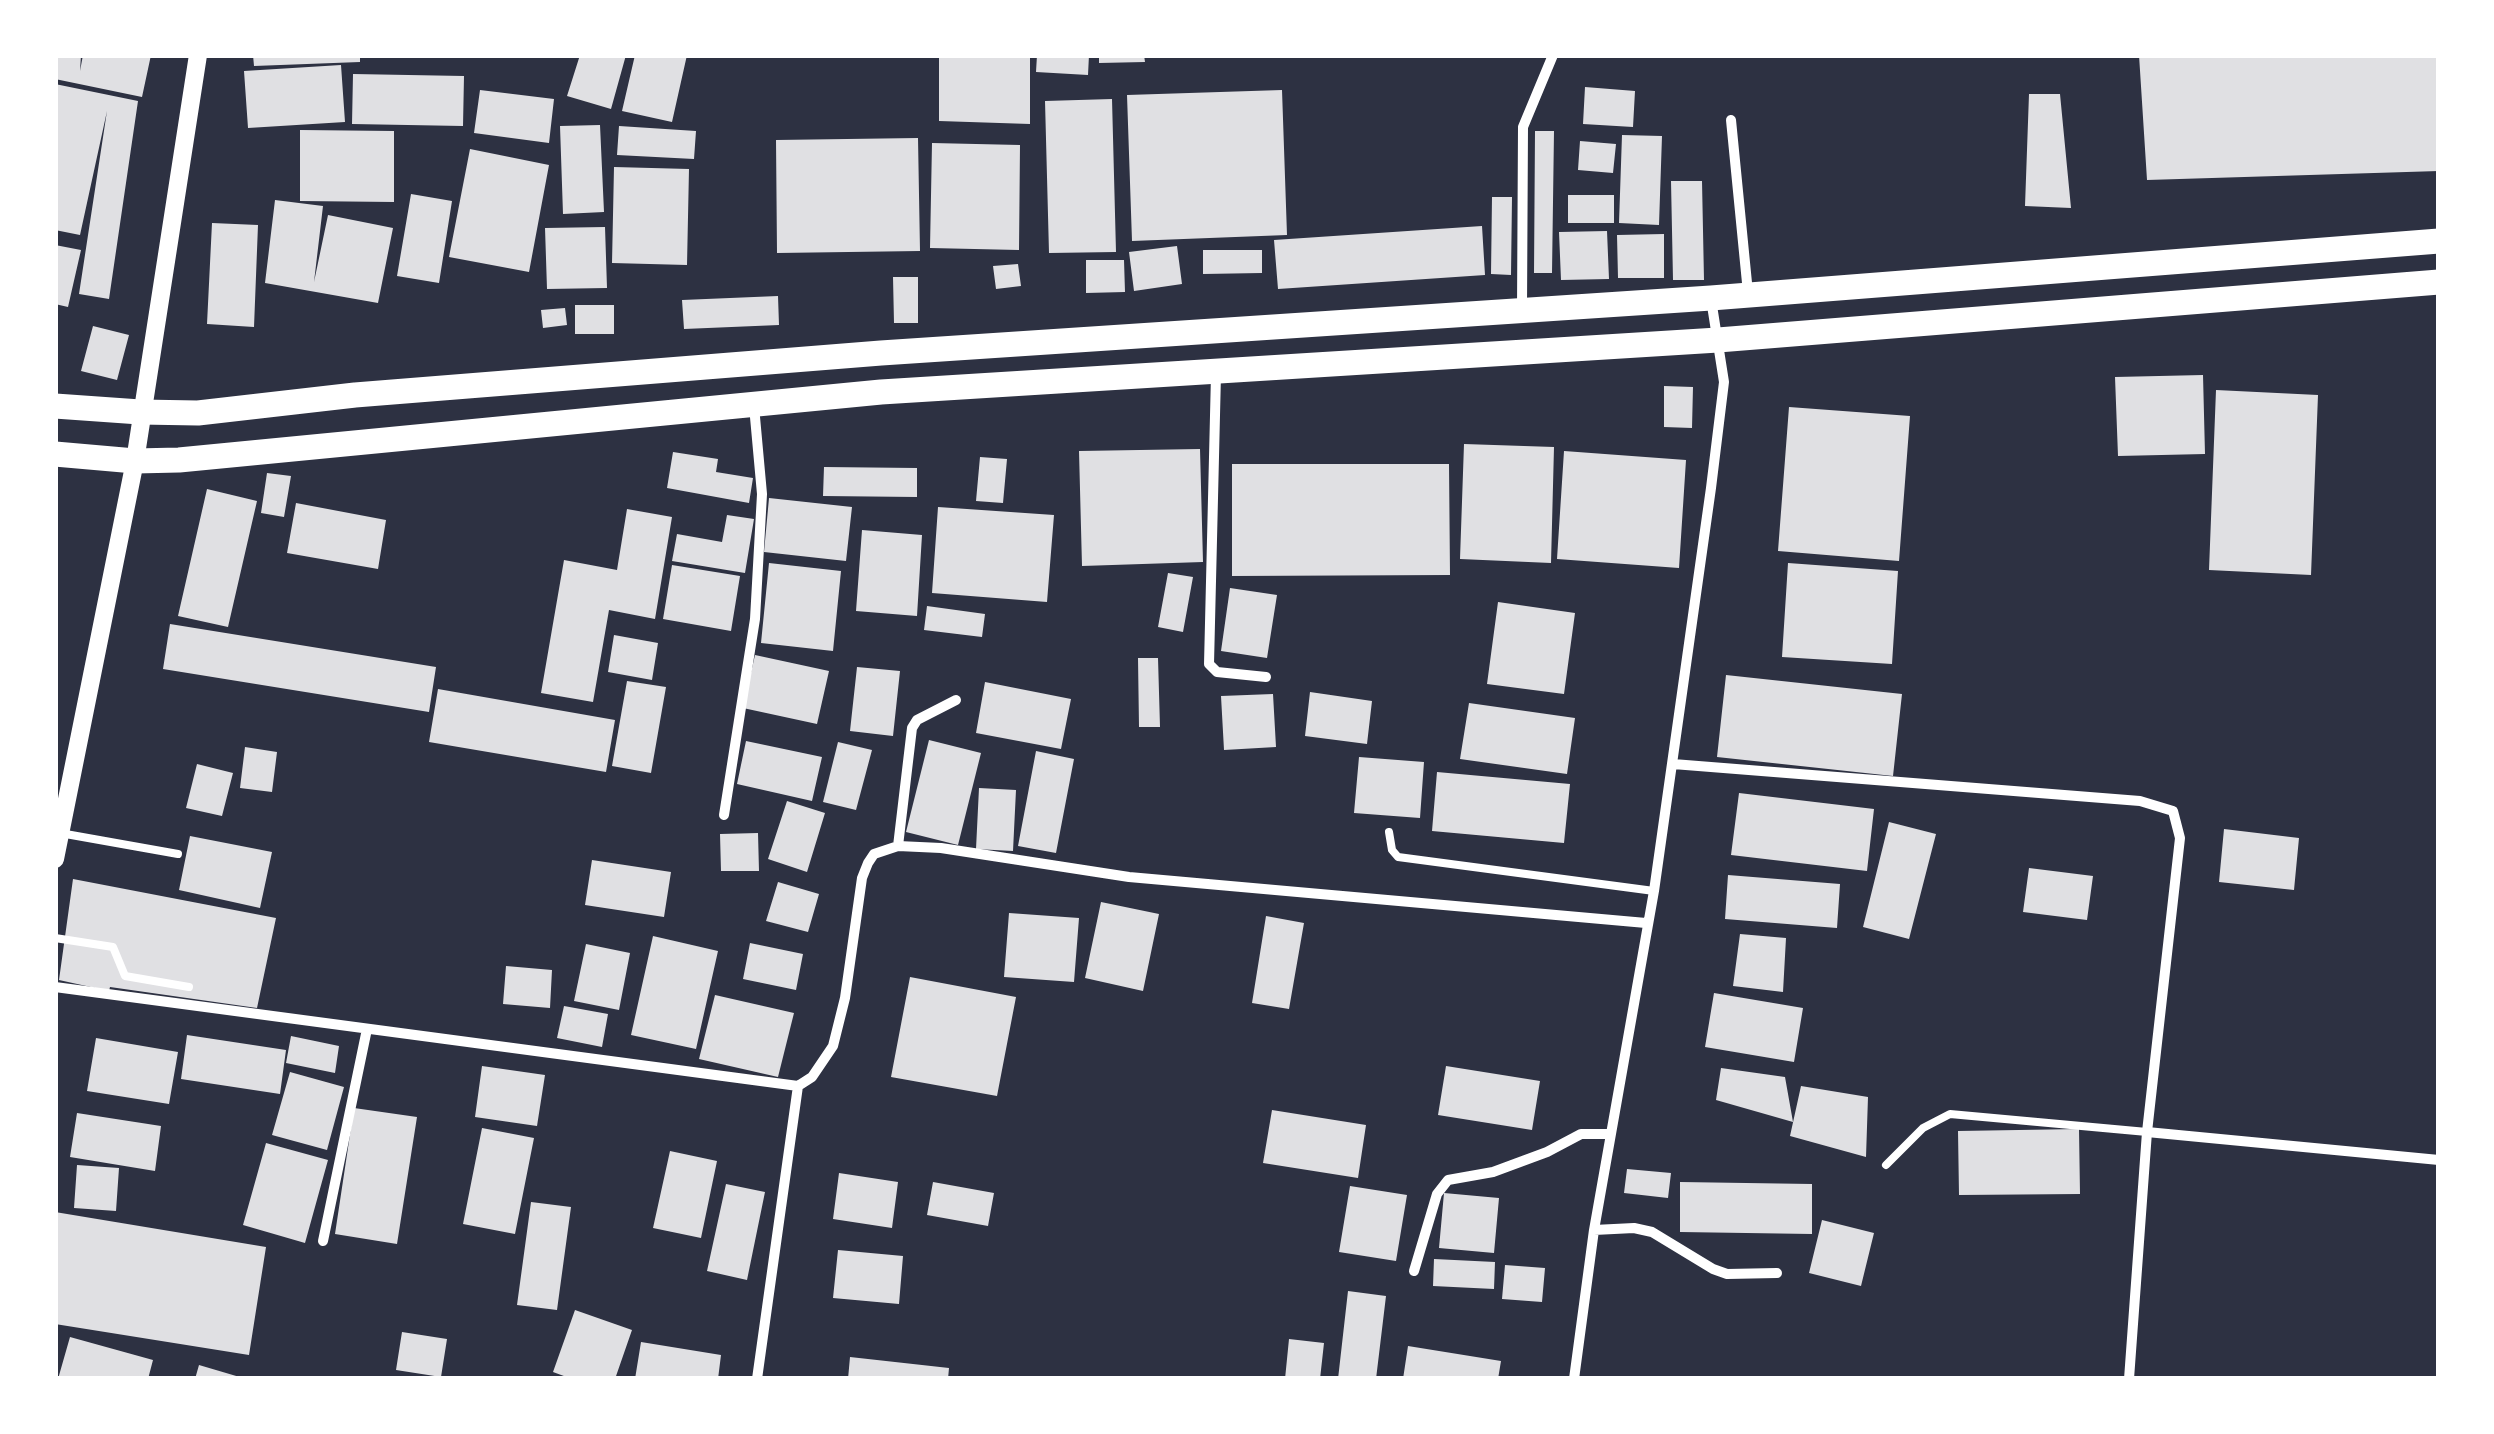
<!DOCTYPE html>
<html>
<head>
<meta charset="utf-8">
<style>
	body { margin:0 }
	#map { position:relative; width:2494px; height:1434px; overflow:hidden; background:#2d3142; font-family:Quicksand,sans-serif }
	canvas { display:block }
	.frame { position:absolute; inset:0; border:58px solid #fff; pointer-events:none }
</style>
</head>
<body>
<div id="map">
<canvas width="2494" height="1434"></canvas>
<div class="frame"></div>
</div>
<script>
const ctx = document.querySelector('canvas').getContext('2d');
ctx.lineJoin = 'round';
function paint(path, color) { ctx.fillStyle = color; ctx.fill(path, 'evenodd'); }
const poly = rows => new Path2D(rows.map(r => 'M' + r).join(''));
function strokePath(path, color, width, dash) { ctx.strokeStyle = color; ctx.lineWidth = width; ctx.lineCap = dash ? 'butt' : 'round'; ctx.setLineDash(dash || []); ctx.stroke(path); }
const building = poly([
	[55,55,81,55,80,71,83,55,151,55,142,97,55,79],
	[253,55,360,55,360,62,254,66],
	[580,55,626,55,611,109,567,96],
	[635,55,687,55,672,122,622,111],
	[939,55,1030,55,1030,124,939,121],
	[1037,55,1089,55,1088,75,1036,72],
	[1099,55,1144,55,1145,62,1099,63],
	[2139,55,2439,55,2439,171,2147,180],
	[341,65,345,122,248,128,244,71],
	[353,74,464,76,463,126,352,124],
	[55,84,138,101,109,299,79,294,107,111,80,235,55,230],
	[1585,87,1635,91,1633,127,1583,124],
	[480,90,554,99,549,143,474,133],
	[1282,90,1287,235,1132,241,1127,95],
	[2029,94,2060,94,2071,208,2025,206],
	[1112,99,1116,252,1049,253,1045,101],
	[600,125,604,212,563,214,560,126],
	[619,126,696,131,694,159,617,155],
	[300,130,394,131,394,202,300,201],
	[1535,131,1554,131,1552,273,1534,273],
	[1622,135,1662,136,1659,225,1619,223],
	[918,138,920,251,777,253,776,140],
	[1580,141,1616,144,1613,173,1578,170],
	[932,143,1020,145,1019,250,930,248],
	[470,149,549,165,529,272,449,257],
	[614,167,689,169,687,265,612,263],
	[1671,181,1702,181,1704,280,1673,280],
	[411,194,452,201,439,283,397,276],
	[1568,195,1614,195,1614,223,1568,223],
	[1492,197,1512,197,1511,275,1491,274],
	[275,200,323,206,314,282,328,215,393,228,378,303,265,283],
	[212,223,258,225,254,327,207,324],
	[1482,226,1485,275,1278,289,1274,240],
	[605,227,607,288,547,289,545,228],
	[1607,231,1609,279,1561,280,1559,232],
	[1664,234,1664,278,1618,278,1617,235],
	[55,245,81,250,68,307,55,304],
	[1177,246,1182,284,1134,291,1129,252],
	[1203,250,1262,250,1262,273,1203,274],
	[1086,260,1124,260,1125,292,1086,293],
	[1018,264,1021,286,996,289,993,266],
	[893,277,918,277,918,323,894,323],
	[778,296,779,325,684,329,682,300],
	[575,305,614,305,614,334,575,334],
	[565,308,567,325,543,328,541,310],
	[93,326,129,335,117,380,81,371],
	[2203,375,2205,454,2118,456,2115,377],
	[1664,386,1693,387,1692,428,1664,427],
	[2216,390,2318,395,2311,575,2209,570],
	[1789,407,1910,416,1899,561,1778,551],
	[1464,444,1554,447,1551,563,1460,559],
	[1200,449,1203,562,1082,566,1079,451],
	[1564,451,1686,460,1679,568,1557,559],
	[673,452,718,459,716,472,753,478,749,503,667,488],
	[980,457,1007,459,1003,503,976,501],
	[1232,464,1449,464,1450,575,1232,576],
	[824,467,917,468,917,497,823,496],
	[267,473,291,476,284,517,261,513],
	[207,489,257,501,228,627,178,616],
	[769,498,852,507,846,561,764,552],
	[296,503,386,520,378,569,287,553],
	[938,507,1054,515,1047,602,932,593],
	[627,509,672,517,655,619,609,610,593,702,541,693,564,560,617,570],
	[727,515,754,519,745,573,672,561,677,534,722,542],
	[862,530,922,535,917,616,856,611],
	[769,563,841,571,833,651,761,643],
	[1788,563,1898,571,1892,664,1782,657],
	[672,565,740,576,731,631,663,619],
	[1168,573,1193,577,1183,632,1158,627],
	[1230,588,1277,595,1267,658,1221,651],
	[1498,602,1575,613,1564,694,1487,684],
	[927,606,985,614,982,637,924,630],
	[170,624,436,667,429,712,163,669],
	[614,635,658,643,652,680,608,672],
	[755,655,829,671,817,724,743,708],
	[1138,658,1158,658,1160,727,1139,727],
	[857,667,900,671,893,736,850,731],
	[1726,675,1902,694,1893,776,1717,757],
	[627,681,666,687,651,773,612,766],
	[985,682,1071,699,1061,749,976,733],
	[438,689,615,720,606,772,429,742],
	[1310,692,1372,701,1367,744,1305,736],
	[1273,694,1276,747,1224,750,1221,696],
	[1469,703,1575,718,1567,774,1460,759],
	[929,740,981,753,958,845,906,832],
	[746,741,822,757,812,801,737,784],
	[838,742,872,750,856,810,823,802],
	[245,747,277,752,272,792,240,788],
	[1036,751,1074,759,1056,853,1018,846],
	[1359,757,1424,762,1420,818,1354,813],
	[197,764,233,773,222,816,186,808],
	[1437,772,1570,784,1564,843,1432,831],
	[979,788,1016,790,1013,851,976,849],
	[1739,793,1874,809,1867,871,1731,855],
	[787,801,825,813,807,872,768,859],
	[1889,822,1936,834,1909,939,1863,927],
	[2224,829,2299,838,2294,890,2219,882],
	[758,833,759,871,721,871,720,834],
	[190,836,272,852,260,908,179,890],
	[592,860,671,872,664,917,585,905],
	[2029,868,2093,876,2087,920,2023,912],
	[1728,875,1840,884,1837,928,1725,919],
	[73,879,276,918,257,1008,110,987,109,991,59,980],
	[778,882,819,894,808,932,766,921],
	[1101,902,1159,914,1143,991,1085,978],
	[1009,913,1079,918,1074,982,1004,977],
	[1266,916,1304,923,1289,1009,1252,1003],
	[1740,934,1786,938,1783,992,1733,986],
	[653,936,718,951,696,1049,631,1035],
	[750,943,803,954,796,990,743,979],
	[586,944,630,953,619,1010,574,1001],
	[506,966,552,970,550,1008,503,1004],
	[910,977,1016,997,997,1096,891,1077],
	[1714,993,1803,1008,1794,1062,1705,1047],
	[715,995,794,1013,778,1077,699,1059],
	[564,1006,608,1014,602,1047,557,1038],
	[187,1035,286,1050,280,1094,181,1079],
	[291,1036,339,1046,335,1073,286,1063],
	[96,1038,178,1052,169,1104,87,1091],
	[482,1066,545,1075,537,1126,475,1117],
	[1446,1066,1540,1081,1532,1130,1438,1115],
	[1721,1068,1785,1077,1793,1122,1716,1100],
	[290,1072,344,1087,327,1150,272,1135],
	[1801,1086,1868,1097,1866,1157,1790,1136],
	[354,1108,417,1117,397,1244,335,1234],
	[1272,1110,1366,1125,1358,1178,1263,1163],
	[77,1113,161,1126,155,1171,70,1157],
	[482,1128,534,1138,515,1234,463,1224],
	[2079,1129,2080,1194,1959,1195,1958,1131],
	[266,1143,328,1160,305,1243,243,1225],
	[670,1151,717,1161,701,1238,653,1228],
	[77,1165,119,1168,116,1211,74,1208],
	[1627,1169,1671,1173,1668,1198,1624,1193],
	[839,1173,898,1182,892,1228,833,1219],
	[933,1182,994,1193,988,1226,927,1215],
	[1680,1182,1812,1184,1812,1234,1680,1232],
	[726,1184,765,1192,747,1280,707,1271],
	[1350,1186,1407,1195,1396,1261,1339,1252],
	[1444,1193,1499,1198,1494,1253,1439,1248],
	[531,1202,571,1207,557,1310,517,1305],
	[55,1212,266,1247,249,1355,55,1324],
	[1822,1220,1874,1233,1861,1286,1809,1273],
	[838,1250,903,1256,899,1304,833,1298],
	[1434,1259,1495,1262,1494,1289,1433,1286],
	[1505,1265,1545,1268,1542,1302,1502,1299],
	[1348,1291,1386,1296,1376,1379,1338,1379],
	[575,1310,632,1330,615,1379,572,1379,553,1372],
	[402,1332,447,1339,441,1377,396,1370],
	[70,1337,153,1360,148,1379,58,1379],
	[1289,1339,1324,1343,1320,1379,1285,1379],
	[641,1342,721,1355,718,1379,635,1379],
	[1408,1346,1501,1361,1498,1379,1403,1379],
	[850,1357,949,1368,948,1379,848,1379],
	[199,1365,243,1378,243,1379,195,1379]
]);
const service = poly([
	[1389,832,1392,850,1398,857,1654,891],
	[60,833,178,854],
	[55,938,113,947,125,976,189,987],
	[1886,1165,1923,1128,1950,1114,2147,1132]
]);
const minor = poly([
	[1731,120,1748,293],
	[1522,308,1523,127,1553,55],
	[1216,374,1209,664,1217,672,1266,677],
	[1673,764,2140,801,2173,811,2180,838,2147,1132,2129,1379],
	[724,815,755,619,762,494,754,406],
	[898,846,912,728,917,720,956,700],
	[55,987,798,1086,812,1077,833,1046,845,998,862,878,868,863,874,854,898,846,941,848,1129,877,1646,923],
	[2147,1132,2439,1160],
	[1594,1230,1634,1228,1652,1232,1713,1269,1727,1274,1777,1273],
	[323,1241,367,1029],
	[1414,1271,1437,1194,1448,1180,1493,1172,1547,1152,1581,1134,1610,1134],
	[757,1379,798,1086],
	[1574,1379,1594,1230,1654,891,1711,488,1724,382,1711,299]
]);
const tertiary = poly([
	[55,859,135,461,198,55]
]);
const trunk = poly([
	[55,406,140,412,198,413,355,395,881,353,1711,298,2439,241],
	[55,454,135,461,179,460,881,392,1718,340,2439,282]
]);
paint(building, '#e0e0e3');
strokePath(service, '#fff', 8);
strokePath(minor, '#fff', 10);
strokePath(tertiary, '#fff', 18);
strokePath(trunk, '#fff', 25);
</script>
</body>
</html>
